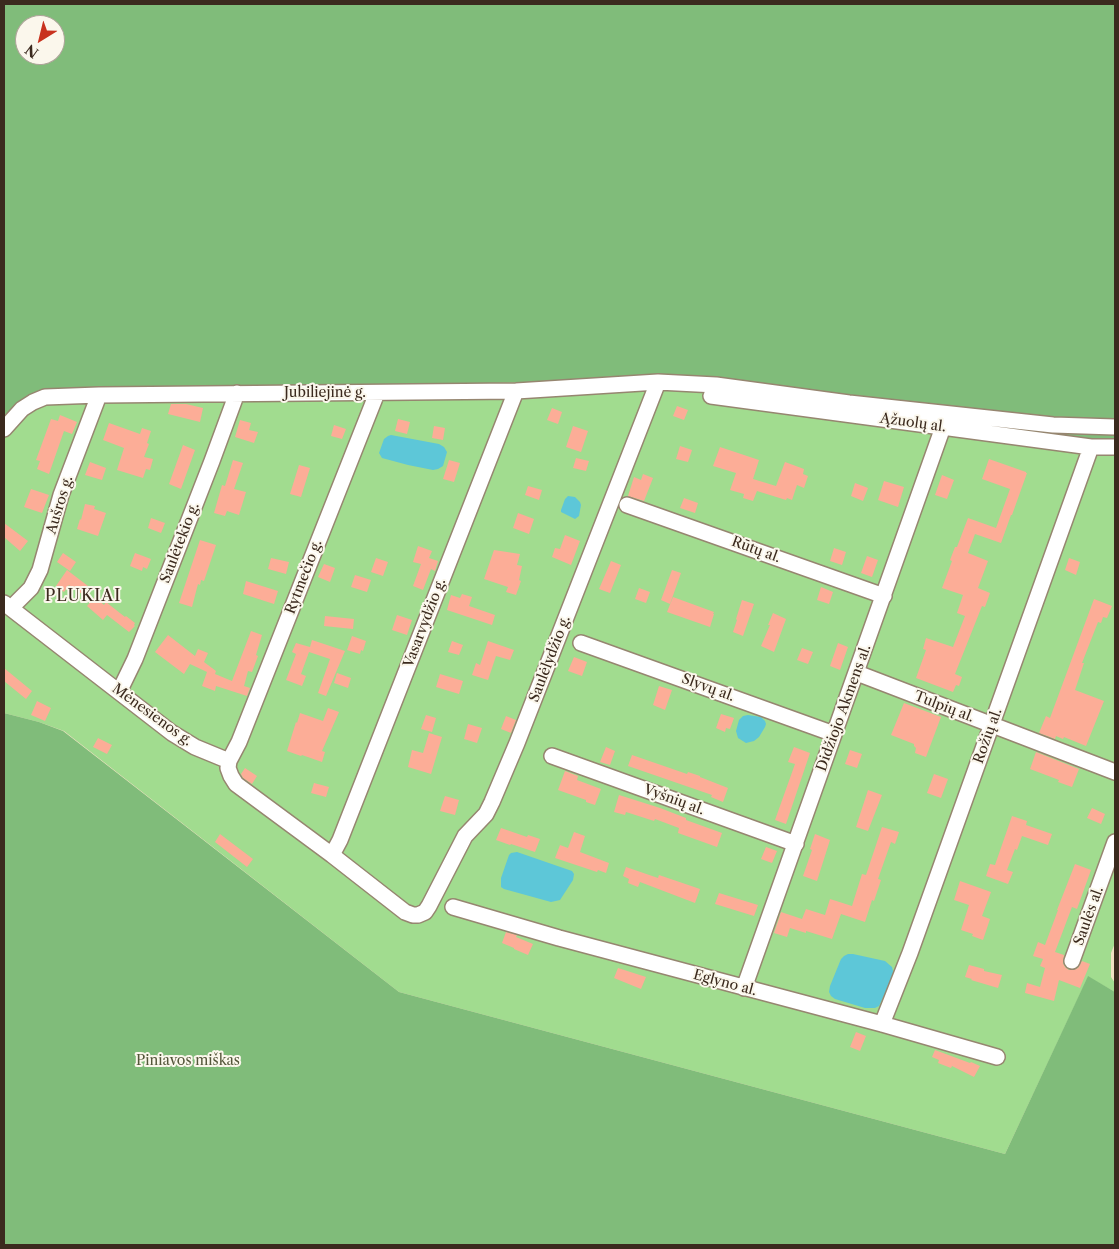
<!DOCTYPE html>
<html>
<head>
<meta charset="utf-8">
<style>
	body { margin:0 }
	#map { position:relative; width:1119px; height:1249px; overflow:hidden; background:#f0e1c3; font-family:"Libre Caslon Text",serif }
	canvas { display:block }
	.frame { position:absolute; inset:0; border:5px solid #3b2a1e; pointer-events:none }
	.north { position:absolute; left:15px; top:15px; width:50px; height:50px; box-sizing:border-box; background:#fbf7ec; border:1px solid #aea59a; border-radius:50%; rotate:216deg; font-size:14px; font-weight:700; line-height:20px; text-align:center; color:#3b2a1e }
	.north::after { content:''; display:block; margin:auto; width:18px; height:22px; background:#c8321e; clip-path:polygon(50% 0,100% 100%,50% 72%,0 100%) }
</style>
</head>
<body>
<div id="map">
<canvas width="1119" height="1249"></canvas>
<div class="frame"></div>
<div class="north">N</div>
</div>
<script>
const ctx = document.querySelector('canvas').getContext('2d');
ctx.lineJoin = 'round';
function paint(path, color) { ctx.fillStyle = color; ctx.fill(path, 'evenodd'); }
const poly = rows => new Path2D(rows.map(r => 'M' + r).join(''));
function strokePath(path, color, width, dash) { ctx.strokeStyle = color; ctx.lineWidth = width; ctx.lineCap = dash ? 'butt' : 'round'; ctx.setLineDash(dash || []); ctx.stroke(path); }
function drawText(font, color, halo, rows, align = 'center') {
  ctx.font = font + ' "Libre Caslon Text",serif'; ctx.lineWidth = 4; ctx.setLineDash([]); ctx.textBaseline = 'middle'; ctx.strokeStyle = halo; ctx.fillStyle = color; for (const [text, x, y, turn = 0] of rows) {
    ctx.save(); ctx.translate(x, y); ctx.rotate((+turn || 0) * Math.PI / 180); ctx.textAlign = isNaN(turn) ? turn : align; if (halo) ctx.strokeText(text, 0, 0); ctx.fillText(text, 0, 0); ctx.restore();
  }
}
const green = poly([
	[691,379,1055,436,1115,440,1115,943,1111,953,1111,977,1115,983,1115,992,1088,977,1005,1154,399,992,64,731,39,722,4,713,4,421,40,392]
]);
const forest = poly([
	[4,4,1115,4,1115,440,1055,436,691,379,40,392,4,421],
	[25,25,55,25,55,55,25,55],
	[4,713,39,722,63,731,399,992,1005,1154,1088,976,1115,992,1115,1245,4,1245]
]);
const water = poly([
	[391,435,439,444,444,447,447,452,443,466,438,469,433,470,408,465,382,458,379,453,384,439,388,436],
	[568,496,575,497,580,502,581,505,579,516,575,519,561,512,561,510,565,499],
	[748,715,761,717,765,721,766,724,765,727,759,737,754,741,746,743,738,738,736,731,739,720,743,716],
	[517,852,572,871,574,874,573,880,560,900,551,902,504,889,501,887,501,878,509,855,511,853],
	[848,954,853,954,885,961,892,967,893,971,892,979,879,1006,875,1008,865,1008,835,999,831,996,829,992,830,986,841,959,844,956]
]);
const building = poly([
	[171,404,186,404,203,408,200,422,168,414],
	[677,406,688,410,684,420,673,416],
	[552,408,562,412,558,424,547,420],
	[60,415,77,422,72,434,64,431,49,474,37,469,40,461,36,460,51,419,58,421],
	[398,419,410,422,407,434,395,431],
	[240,420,251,423,249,430,258,432,254,443,235,437],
	[109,423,140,434,142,428,151,431,147,443,149,444,144,457,153,459,150,470,146,469,143,478,117,470,124,448,103,440],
	[334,425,346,429,342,439,331,436],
	[434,426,445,428,443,440,432,438],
	[573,426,588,431,581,452,566,447],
	[183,445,195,450,181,489,169,484],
	[680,446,692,450,688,462,676,459],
	[720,447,759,460,753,479,776,486,785,462,804,469,803,474,808,476,804,488,797,485,792,500,787,498,786,500,757,491,753,501,743,498,744,494,730,490,736,473,713,466],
	[576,458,589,461,586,471,573,468],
	[989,459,1026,472,1026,473,1027,473,1012,515,1011,515,1001,543,975,534,968,553,988,561,978,588,990,593,985,607,982,606,955,674,962,677,959,686,956,685,953,692,916,678,926,650,923,649,926,638,953,647,965,616,957,613,963,595,942,588,952,561,950,560,955,547,957,547,968,518,996,528,1010,489,982,479],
	[233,460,243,463,234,489,246,492,239,515,227,511,225,516,214,513,222,485,225,486],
	[449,460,460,463,454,482,443,479],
	[90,462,106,468,102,480,85,475],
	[299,465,310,468,301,497,290,494],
	[643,474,653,478,644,501,628,496,634,477,641,480],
	[942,475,954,480,947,499,935,495],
	[884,481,904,487,898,507,878,500],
	[855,483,868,488,863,501,851,496],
	[528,486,542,490,539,500,525,495],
	[31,489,49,495,42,513,24,507],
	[684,498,698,503,695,513,680,508],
	[85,504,95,506,94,509,106,513,98,536,77,529,80,519,81,520],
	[518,513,534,519,529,534,513,528],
	[151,518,165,523,161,533,148,528],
	[4,523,28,541,20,551,4,537],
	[565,535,580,541,571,565,552,557,555,548,560,549],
	[200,540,216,545,204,581,201,580,200,585,198,584,192,607,179,603],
	[418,546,432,551,429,558,438,561,435,571,431,569,423,590,413,586,421,564,413,562],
	[834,548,846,552,842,565,830,561],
	[494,550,520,554,517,565,522,566,519,580,521,581,516,595,506,592,508,587,484,579],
	[63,553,76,562,70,571,57,562],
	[135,553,151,559,147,569,143,567,142,571,130,566],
	[867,556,878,560,872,577,861,573],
	[271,558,289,562,286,574,268,569],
	[376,558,388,562,383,576,371,572],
	[1069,558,1080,562,1076,575,1065,570],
	[611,561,621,565,610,593,599,589],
	[324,564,335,568,330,582,318,577],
	[67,570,88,586,82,594,69,585,64,592,56,586],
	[672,570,681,573,670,604,661,600],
	[355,575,371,580,367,592,351,587],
	[246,581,278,591,274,604,243,594],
	[821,587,833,592,829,604,817,600],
	[639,588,650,592,646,603,635,599],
	[462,594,472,597,469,606,495,615,492,625,447,610,451,595,460,598],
	[95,597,104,605,106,602,125,617,126,616,135,623,134,625,135,626,129,632,107,615,103,620,87,606],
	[673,597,714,612,713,614,714,614,710,627,667,612],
	[1094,599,1112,606,1107,618,1103,617,1101,623,1098,622,1082,663,1084,663,1075,690,1104,701,1086,746,1064,737,1063,739,1056,736,1055,739,1039,733,1046,716,1050,718],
	[742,600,754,604,743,636,733,632,737,620,736,619],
	[773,613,786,619,774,652,761,646,770,625,768,625],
	[397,615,412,620,407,635,392,630],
	[325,616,354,619,353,629,324,626],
	[251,631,262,635,256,655,258,656,252,672,248,671,244,686,250,688,247,696,216,686,215,691,202,686,207,672,190,664,184,674,155,652,168,635,195,656,198,649,208,653,204,662,216,671,215,674,232,681],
	[352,636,366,641,363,651,361,650,360,654,347,650],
	[312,640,345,651,326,696,318,693,330,659,309,652,301,674,306,676,302,686,286,680,296,654,292,652,296,643,310,647],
	[452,641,463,645,459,655,448,652],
	[488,641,514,650,510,660,496,656,488,680,472,675,476,663,480,665],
	[838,643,848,647,840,670,830,666],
	[802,648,813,652,808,664,797,660],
	[574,657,587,662,582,676,568,671],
	[4,668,32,691,26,699,4,681],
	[337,673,351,678,348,688,334,683],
	[440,674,463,681,459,694,436,687],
	[659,686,672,690,665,710,653,705],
	[37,701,51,708,45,721,31,715],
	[904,703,941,717,926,757,915,753,916,748,914,746,914,744,891,735],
	[328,708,339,712,322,751,325,752,322,762,302,755,301,756,287,751,296,722,297,723,300,713,323,721],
	[721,714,734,718,730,729,726,728,725,732,716,728],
	[426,715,436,718,432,732,421,729],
	[506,716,516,720,511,733,501,729],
	[468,724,482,728,477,743,464,739],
	[429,733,442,737,431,774,408,767,412,750,423,753],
	[98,738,112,745,107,754,93,747],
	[606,747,615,751,610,765,600,762],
	[794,747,810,753,786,824,775,820,795,764,788,762],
	[850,750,862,754,857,768,845,764],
	[1036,752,1079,769,1072,787,1058,782,1059,780,1030,769],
	[632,755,687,774,688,772,700,776,700,777,728,788,723,802,711,797,712,795,628,766],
	[245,768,257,776,252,784,243,778,241,774],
	[565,771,578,776,577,780,601,789,595,805,586,802,586,800,558,790],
	[934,774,948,779,941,798,927,793],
	[314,783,329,787,326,797,311,793],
	[868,790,882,795,868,831,856,827],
	[619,795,660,808,686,818,686,820,722,833,717,847,678,833,679,828,655,819,654,821,626,812,625,815,614,812],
	[445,796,459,800,455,815,440,811],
	[1092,808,1105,814,1101,824,1087,818],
	[1012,816,1027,821,1026,825,1052,834,1048,845,1022,836,1017,850,1015,849,1007,870,1013,872,1008,884,986,876,990,864,995,865],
	[882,827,899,832,895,844,891,842,878,879,881,880,874,901,872,900,865,922,841,914,832,939,806,931,806,933,790,928,787,937,774,933,781,912,802,919,806,909,825,915,830,899,852,906,862,874,866,875],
	[501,828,527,837,528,835,540,839,535,852,511,844,510,845,496,840],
	[574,832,585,836,580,852,609,863,606,873,598,870,597,872,555,858,560,845,568,848],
	[220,834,253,859,247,867,215,842],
	[815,834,830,840,817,881,803,876,812,850,810,849],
	[766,847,777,851,772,863,761,859],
	[1075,864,1091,870,1077,909,1072,907,1055,952,1064,955,1063,963,1065,967,1069,970,1073,970,1078,968,1082,961,1090,964,1080,988,1059,980,1054,1001,1025,993,1027,983,1040,987,1045,968,1040,966,1043,959,1033,956,1038,942,1045,945,1058,910,1057,910],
	[626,867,658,878,659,875,700,889,695,903,640,882,638,887,628,883,629,879,623,876],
	[960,881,991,892,982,916,990,919,983,940,972,936,973,934,961,930,969,905,954,900],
	[719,893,758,905,754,916,715,904],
	[506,932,517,935,516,937,533,944,528,955,514,949,514,948,502,943],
	[969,965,984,969,984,971,1002,975,998,988,971,980,972,979,965,977],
	[618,968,646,977,641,989,614,978],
	[856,1032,866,1036,860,1051,850,1047],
	[935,1050,970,1063,971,1062,980,1066,974,1077,952,1066,951,1068,938,1063,939,1060,932,1057]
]);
const minor = poly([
	[711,396,1091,447,1115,447],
	[4,429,22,409,33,402,45,397,99,395,516,391,658,382,716,385,849,403,1053,425,1115,427],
	[627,505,884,596],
	[4,603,172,733,195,747,229,761,228,768,231,776,236,784,332,855,405,912,413,915,418,915,425,912,429,906,465,836,486,814,492,802,517,743,658,382],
	[11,608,31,588,40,570,61,495,99,395],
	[581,643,834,734],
	[857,673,1115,772],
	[119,692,135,659,212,461,237,393],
	[552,756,796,844],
	[229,761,239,742,377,393],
	[332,855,340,840,516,391],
	[453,907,559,938,882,1024,997,1057],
	[1072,961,1115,842],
	[744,988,943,427],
	[882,1024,910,953,1091,447]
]);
const streetNames = [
	["Jubiliejinė g.",325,393],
	["Ąžuolų al.",913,423,8],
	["Aušros g.",60,505,-73],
	["Saulėtekio g.",180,543,-69],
	["Rūtų al.",756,550,20],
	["Rytmečio g.",304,577,-69],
	["Vasarvydžio g.",425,623,-69],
	["Saulėlydžio g.",550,659,-69],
	["Slyvų al.",708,688,20],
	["Tulpių al.",944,707,21],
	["Didžiojo Akmens al.",844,708,-70],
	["Mėnesienos g.",152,715,36],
	["Rožių al.",988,736,-70],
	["Vyšnių al.",674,800,20],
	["Saulės al.",1089,916,-70],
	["Eglyno al.",725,983,15]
];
const parkNames = [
	["Piniavos miškas",188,1061]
];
const quarterNames = [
	["PLUKIAI",83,596]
];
paint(green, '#a1dc8f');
paint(forest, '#80bc7a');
paint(water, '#5dc7d8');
paint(building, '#fcad97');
strokePath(minor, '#968670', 18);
strokePath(minor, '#fff', 15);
drawText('14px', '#3b2a1e', '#fbf7ec', streetNames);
drawText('14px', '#54563a', '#fbf7ec', parkNames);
ctx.letterSpacing = '1px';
drawText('16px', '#3b2a1e', '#fbf7ec', quarterNames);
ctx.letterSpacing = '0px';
</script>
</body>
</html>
